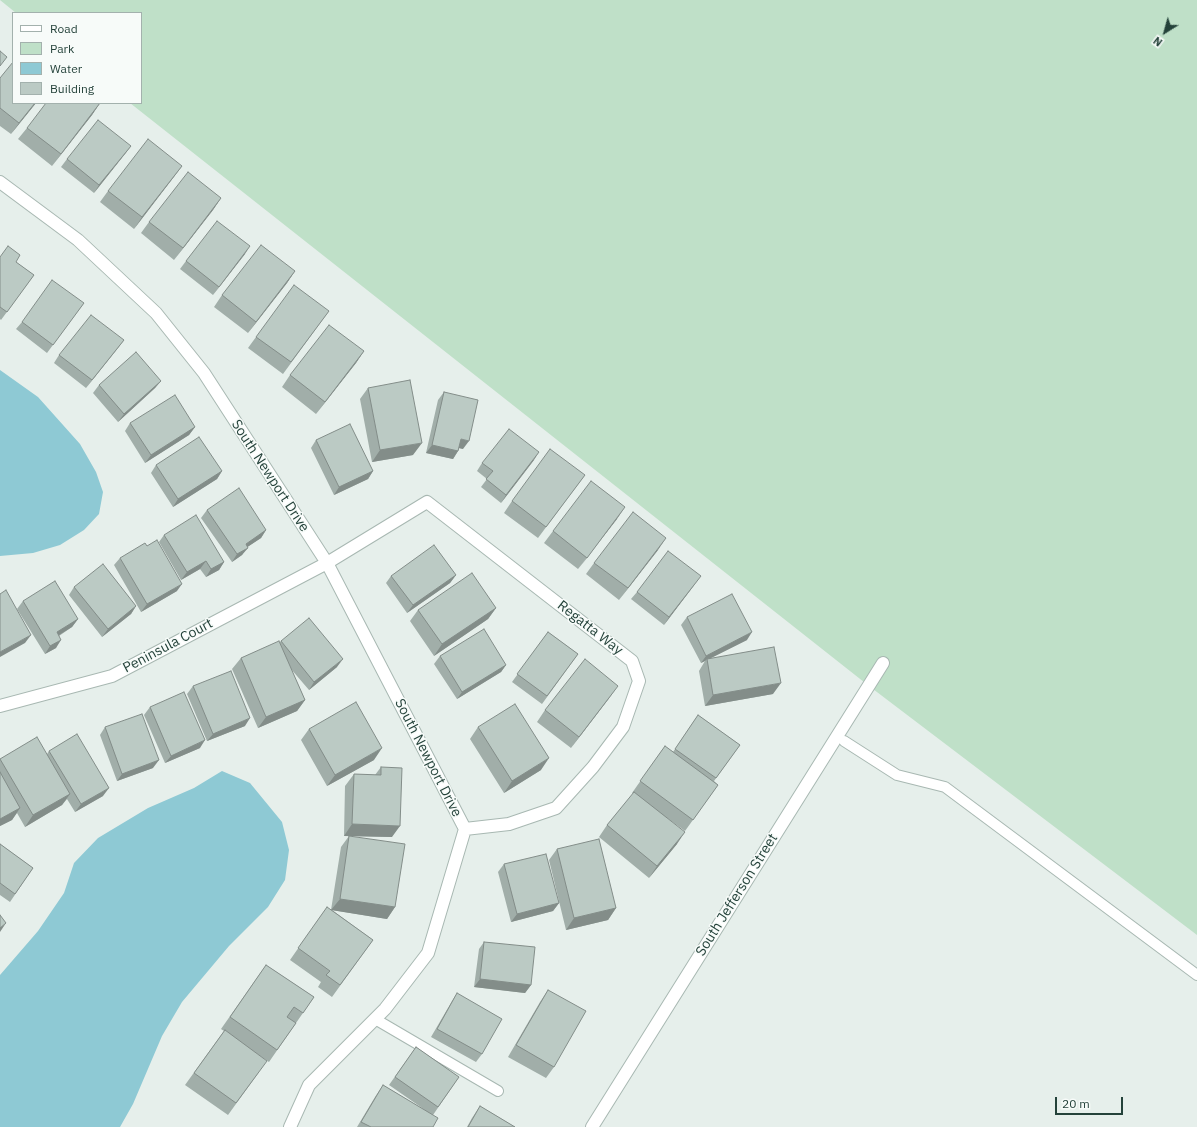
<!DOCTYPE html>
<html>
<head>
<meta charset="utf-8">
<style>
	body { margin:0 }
	#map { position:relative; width:1197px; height:1127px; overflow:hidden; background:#e6efeb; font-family:"IBM Plex Sans",sans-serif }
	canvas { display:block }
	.legend { position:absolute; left:12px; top:12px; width:130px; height:92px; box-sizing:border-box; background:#f7fbf9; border:1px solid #a3b1ad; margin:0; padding:5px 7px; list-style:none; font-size:12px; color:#24423a }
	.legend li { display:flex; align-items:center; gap:8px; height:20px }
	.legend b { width:20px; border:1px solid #a3b1ad }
	.north { position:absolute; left:1145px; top:12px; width:40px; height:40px; -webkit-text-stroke:3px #f7fbf9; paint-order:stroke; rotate:217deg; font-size:11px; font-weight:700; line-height:16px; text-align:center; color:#24423a }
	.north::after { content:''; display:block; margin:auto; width:14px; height:18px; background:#24423a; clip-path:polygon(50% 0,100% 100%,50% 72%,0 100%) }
	.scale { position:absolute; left:1055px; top:1097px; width:68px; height:18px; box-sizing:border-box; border:2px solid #24423a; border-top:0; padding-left:5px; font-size:12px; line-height:14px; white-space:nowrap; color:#24423a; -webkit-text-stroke:3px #f7fbf9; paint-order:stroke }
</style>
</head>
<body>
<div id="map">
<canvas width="1197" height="1127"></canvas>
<ul class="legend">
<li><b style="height:5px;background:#fff"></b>Road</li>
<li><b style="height:11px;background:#bfe0c8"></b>Park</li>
<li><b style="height:11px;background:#8ec9d4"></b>Water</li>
<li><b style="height:11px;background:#bbcac4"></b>Building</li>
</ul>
<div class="north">N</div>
<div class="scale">20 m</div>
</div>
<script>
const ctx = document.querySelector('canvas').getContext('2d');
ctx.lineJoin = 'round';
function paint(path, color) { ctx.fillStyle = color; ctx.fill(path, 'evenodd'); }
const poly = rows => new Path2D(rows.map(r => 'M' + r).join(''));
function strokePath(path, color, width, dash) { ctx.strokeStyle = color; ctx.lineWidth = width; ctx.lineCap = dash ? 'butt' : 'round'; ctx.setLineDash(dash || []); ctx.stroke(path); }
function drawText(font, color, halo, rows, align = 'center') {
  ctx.font = font + ' "IBM Plex Sans",sans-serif'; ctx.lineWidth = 3; ctx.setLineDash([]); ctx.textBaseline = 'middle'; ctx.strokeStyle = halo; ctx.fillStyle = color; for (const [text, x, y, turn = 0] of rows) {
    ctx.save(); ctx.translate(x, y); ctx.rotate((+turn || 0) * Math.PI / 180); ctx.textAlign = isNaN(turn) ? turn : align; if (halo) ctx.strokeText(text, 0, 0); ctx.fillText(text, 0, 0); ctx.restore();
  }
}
const green = poly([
	[0,0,1197,0,1197,935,869,686,130,103,141,103,141,13,16,13]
]);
const water = poly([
	[0,370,38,397,80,444,96,472,103,492,99,514,84,530,60,545,33,553,0,556],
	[222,771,250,783,282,822,289,850,285,880,268,907,229,946,182,1002,162,1036,133,1104,120,1127,0,1127,0,975,38,931,64,893,74,863,98,838,148,808,194,788]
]);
const service = poly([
	[844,741,897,775,945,787,1197,975],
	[375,1019,498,1091]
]);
const minor = poly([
	[0,182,78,240,156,313,204,373,327,563,465,829],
	[0,706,112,676,327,563,427,502,632,661,639,681,623,727,593,767,556,808,509,824,465,829],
	[290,1127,309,1085,385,1009,428,953,465,829]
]);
const tertiary = poly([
	[592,1127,883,663]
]);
const wall = poly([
	[0,78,36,103,11,134,0,126],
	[100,103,92,115,52,166,18,139,27,128],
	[131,146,94,193,61,167,67,159],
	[182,166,173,178,134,229,100,202,108,191],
	[221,198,213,210,174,260,141,233,149,222],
	[245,254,213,295,180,269,186,261],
	[0,257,16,262,34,275,1,320,0,319],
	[295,271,287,283,248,333,214,307,222,295],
	[84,303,47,353,16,329,22,322],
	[329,311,283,374,248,348,256,337],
	[124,340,86,388,54,363,59,355],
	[364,351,356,363,316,414,282,387,290,375],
	[161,381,155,388,118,422,93,393,99,385],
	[368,388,413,455,372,462,360,399],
	[444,392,463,449,459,448,458,451,453,459,426,453,438,400],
	[130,423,195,427,189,435,145,463,125,431],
	[316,440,373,471,368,479,334,495,311,448],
	[534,460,501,503,481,487,487,479,477,471,482,463],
	[156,465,222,471,217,479,173,507,151,473],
	[585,475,538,538,504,513,512,501],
	[207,510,266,530,261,538,247,547,242,555,232,562,201,518],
	[617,519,578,569,544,543,553,531],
	[164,535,224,562,219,570,206,577,200,569,181,580,159,542],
	[658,550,619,600,586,574,594,563],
	[120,558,177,591,141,612,114,565],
	[456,575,450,583,407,613,386,583,391,576],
	[695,584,664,625,631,599,637,592],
	[74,587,136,606,131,614,102,637,69,595],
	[23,601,78,619,72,627,59,636,56,648,45,654,17,609],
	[496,608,488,619,434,656,410,621,418,610],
	[687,617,747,640,711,658,773,694,705,706,699,671,705,661,701,663,681,625],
	[548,632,578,654,542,704,512,682],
	[281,641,337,667,309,690,291,669,305,700,297,711,258,728,232,669,241,658,280,642],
	[440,656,506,665,501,672,457,699,434,664],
	[193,686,245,726,207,741,187,694],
	[610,697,571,748,537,722,545,710],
	[150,707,200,748,165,763,144,715],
	[698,715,740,745,714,781,718,785,685,831,667,818,677,844,649,878,599,837,607,825,633,794,632,793,665,746,673,752],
	[105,727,153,768,117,781,100,735],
	[478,727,541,770,504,793,470,739],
	[309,729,374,760,327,786,301,740],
	[49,751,103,796,75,812,67,799,62,805,25,827,17,813,12,820,0,826,0,759,47,754],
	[381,767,392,837,349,836,395,907,387,919,332,910,373,940,332,997,318,987,321,982,290,960,327,907,331,910,341,847,349,836,344,836,345,786,354,774,375,775],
	[0,844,33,868,10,902,0,895],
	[557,849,616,908,608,920,566,930,549,860],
	[504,864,559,903,553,911,511,922,498,872],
	[484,942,531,985,525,993,474,987,479,949],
	[266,965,314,997,269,1062,251,1050,259,1072,228,1115,185,1085,224,1031,221,1029],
	[548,990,554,1067,546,1078,508,1057,540,1002],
	[457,993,482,1054,476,1062,431,1037,452,1001],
	[416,1047,459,1077,433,1115,433,1127,357,1127,375,1097,383,1085,425,1110,389,1085],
	[480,1106,515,1127,467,1127,472,1118]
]);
const shadedWall = poly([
	[35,103,36,103,11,134,19,123],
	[100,103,92,115,52,166,61,154],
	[131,146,125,154,94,193,99,185],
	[182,166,173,178,134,229,142,217],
	[221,198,213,210,174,260,183,248],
	[250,246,245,254,213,295,219,287],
	[295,271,287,283,248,333,256,322],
	[124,340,118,348,86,388,92,380],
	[364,351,356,363,316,414,325,402],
	[161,381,155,388,118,422,124,414],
	[195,427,189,435,145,463,151,455],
	[461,439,469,441,463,449,455,447],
	[422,443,413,455,372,462,380,450],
	[432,445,458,451,453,459,426,453],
	[539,452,534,460,501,503,506,495],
	[222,471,217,479,173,507,178,499],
	[373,471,368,479,334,495,339,487],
	[625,507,617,519,578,569,587,558],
	[266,530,261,538,240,552,246,544],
	[666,538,658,550,619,600,628,588],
	[248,548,242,555,232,562,237,554],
	[206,561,200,569,181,580,187,572],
	[224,562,219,570,206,577,211,569],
	[456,575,450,583,407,613,413,605],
	[701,576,695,584,664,625,669,617],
	[182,584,177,591,141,612,147,604],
	[136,606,131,614,102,637,108,629],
	[496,608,488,619,434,656,442,644],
	[78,619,72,627,51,640,57,632],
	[752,632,747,640,707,660,707,659,705,661,701,663,706,656],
	[31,635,25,643,0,657,0,652],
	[61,640,56,648,45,654,50,646],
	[343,659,337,667,309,690,314,682],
	[506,665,501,672,457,699,462,692],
	[781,683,773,694,705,706,713,695],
	[618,686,610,697,571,748,579,737],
	[305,700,297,711,258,728,266,717],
	[250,718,245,726,207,741,213,734],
	[205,740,200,748,165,763,171,756],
	[382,748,374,760,327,786,335,775],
	[549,758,541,770,504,793,512,781],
	[159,760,153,768,117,781,122,774],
	[109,788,103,796,75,812,81,804],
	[70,794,62,805,25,827,33,815],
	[20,808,12,820,0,826,0,819],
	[352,824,400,826,392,837,344,836],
	[685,832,677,844,649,878,657,866],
	[340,899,395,907,387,919,331,910],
	[559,903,553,911,511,922,517,914],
	[616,908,608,920,566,930,574,918],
	[6,923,0,932,0,928],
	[480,979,531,985,525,993,474,987]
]);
const building = poly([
	[0,51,7,57,0,66,0,51],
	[13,62,13,103,35,103,19,123,0,108,0,78,13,62],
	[46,103,100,103,61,154,27,128,46,103],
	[98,120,131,146,99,185,67,159,98,120],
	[148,139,182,166,142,217,108,191,148,139],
	[188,172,221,198,183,248,149,222,188,172],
	[217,221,250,246,219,287,186,261,217,221],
	[261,245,295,271,256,322,222,295,261,245],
	[8,246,20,255,16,262,34,275,7,312,0,307,0,257,8,246],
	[52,280,84,303,53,345,22,322,52,280],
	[294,285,329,311,291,362,256,337,294,285],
	[91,315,124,340,92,380,59,355,91,315],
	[329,325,364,351,325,402,290,375,329,325],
	[136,352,161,381,124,414,99,385,136,352],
	[410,380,422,443,380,450,368,388,410,380],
	[444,392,478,400,469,441,461,439,458,451,432,445,444,392],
	[175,395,195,427,151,455,130,423,175,395],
	[350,424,373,471,339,487,316,440,350,424],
	[509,429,539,452,506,495,486,479,493,471,482,463,509,429],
	[199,437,222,471,178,499,156,465,199,437],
	[550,449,585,475,546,527,512,501,550,449],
	[591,481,625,507,587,558,553,531,591,481],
	[239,488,266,530,246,544,248,548,237,554,207,510,239,488],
	[633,512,666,538,628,588,594,563,633,512],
	[196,515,224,562,211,569,206,561,187,572,164,535,196,515],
	[157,540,182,584,147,604,120,558,145,543,147,546,157,540],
	[434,545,456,575,413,605,391,576,434,545],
	[668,551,701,576,669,617,637,592,668,551],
	[103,564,136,606,108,629,74,587,103,564],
	[472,573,496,608,442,644,418,610,472,573],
	[55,581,78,619,57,632,61,640,50,646,23,601,55,581],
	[6,590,31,635,0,652,0,594,6,590],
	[732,594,752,632,706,656,687,617,732,594],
	[309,618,343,659,314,682,281,641,309,618],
	[484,629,506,665,462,692,440,656,484,629],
	[548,632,578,654,547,696,517,674,548,632],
	[279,641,305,700,266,717,241,658,279,641],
	[774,647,781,683,713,695,707,659,774,647],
	[585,659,618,686,579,737,545,710,585,659],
	[231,671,250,718,213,734,193,686,231,671],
	[184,692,205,740,171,756,150,707,184,692],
	[356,702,382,748,335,775,309,729,356,702],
	[515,704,549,758,512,781,478,727,515,704],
	[142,714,159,760,122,774,105,727,142,714],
	[698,715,740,745,716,778,675,749,698,715],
	[77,734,109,788,81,804,49,751,77,734],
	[37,737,70,794,33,815,0,759,37,737],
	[665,746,718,785,693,820,640,781,665,746],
	[381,767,402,768,400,826,352,824,354,774,381,775,381,767],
	[0,772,20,808,0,819,0,772],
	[634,792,685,832,657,866,607,825,634,792],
	[349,836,405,844,395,907,340,899,349,836],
	[599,839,616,908,574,918,557,849,599,839],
	[0,844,33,868,15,894,0,883,0,844],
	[546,854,559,903,517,914,504,864,546,854],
	[327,907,373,940,340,985,326,975,330,971,298,948,327,907],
	[0,915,6,923,0,928,0,915],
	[484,942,535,947,531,985,480,979,484,942],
	[266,965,314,997,303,1013,294,1007,287,1017,296,1023,277,1050,230,1017,266,965],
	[548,990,586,1011,554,1067,516,1045,548,990],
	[457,993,502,1019,482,1054,437,1029,457,993],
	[225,1030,267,1061,236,1103,194,1073,225,1030],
	[416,1047,459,1077,438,1107,395,1077,416,1047],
	[383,1085,438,1118,433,1127,371,1127,361,1122,383,1085],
	[480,1106,515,1127,468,1127,480,1106]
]);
const streetNames = [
	["South Newport Drive",270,476,57],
	["Regatta Way",590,628,38],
	["Peninsula Court",168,646,-28],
	["South Newport Drive",428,758,63],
	["South Jefferson Street",737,895,-58]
];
paint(green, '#bfe0c8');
paint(water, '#8ec9d4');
strokePath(service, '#a8b8b2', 12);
strokePath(minor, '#a8b8b2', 14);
strokePath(tertiary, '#a8b8b2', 14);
strokePath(service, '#fff', 10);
strokePath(minor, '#fff', 12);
strokePath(tertiary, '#fff', 12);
paint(wall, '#a1aea9');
paint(shadedWall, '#838d89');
paint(building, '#bbcac4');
strokePath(building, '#838d89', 1);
drawText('14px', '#24423a', '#f7fbf9', streetNames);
</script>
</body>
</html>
